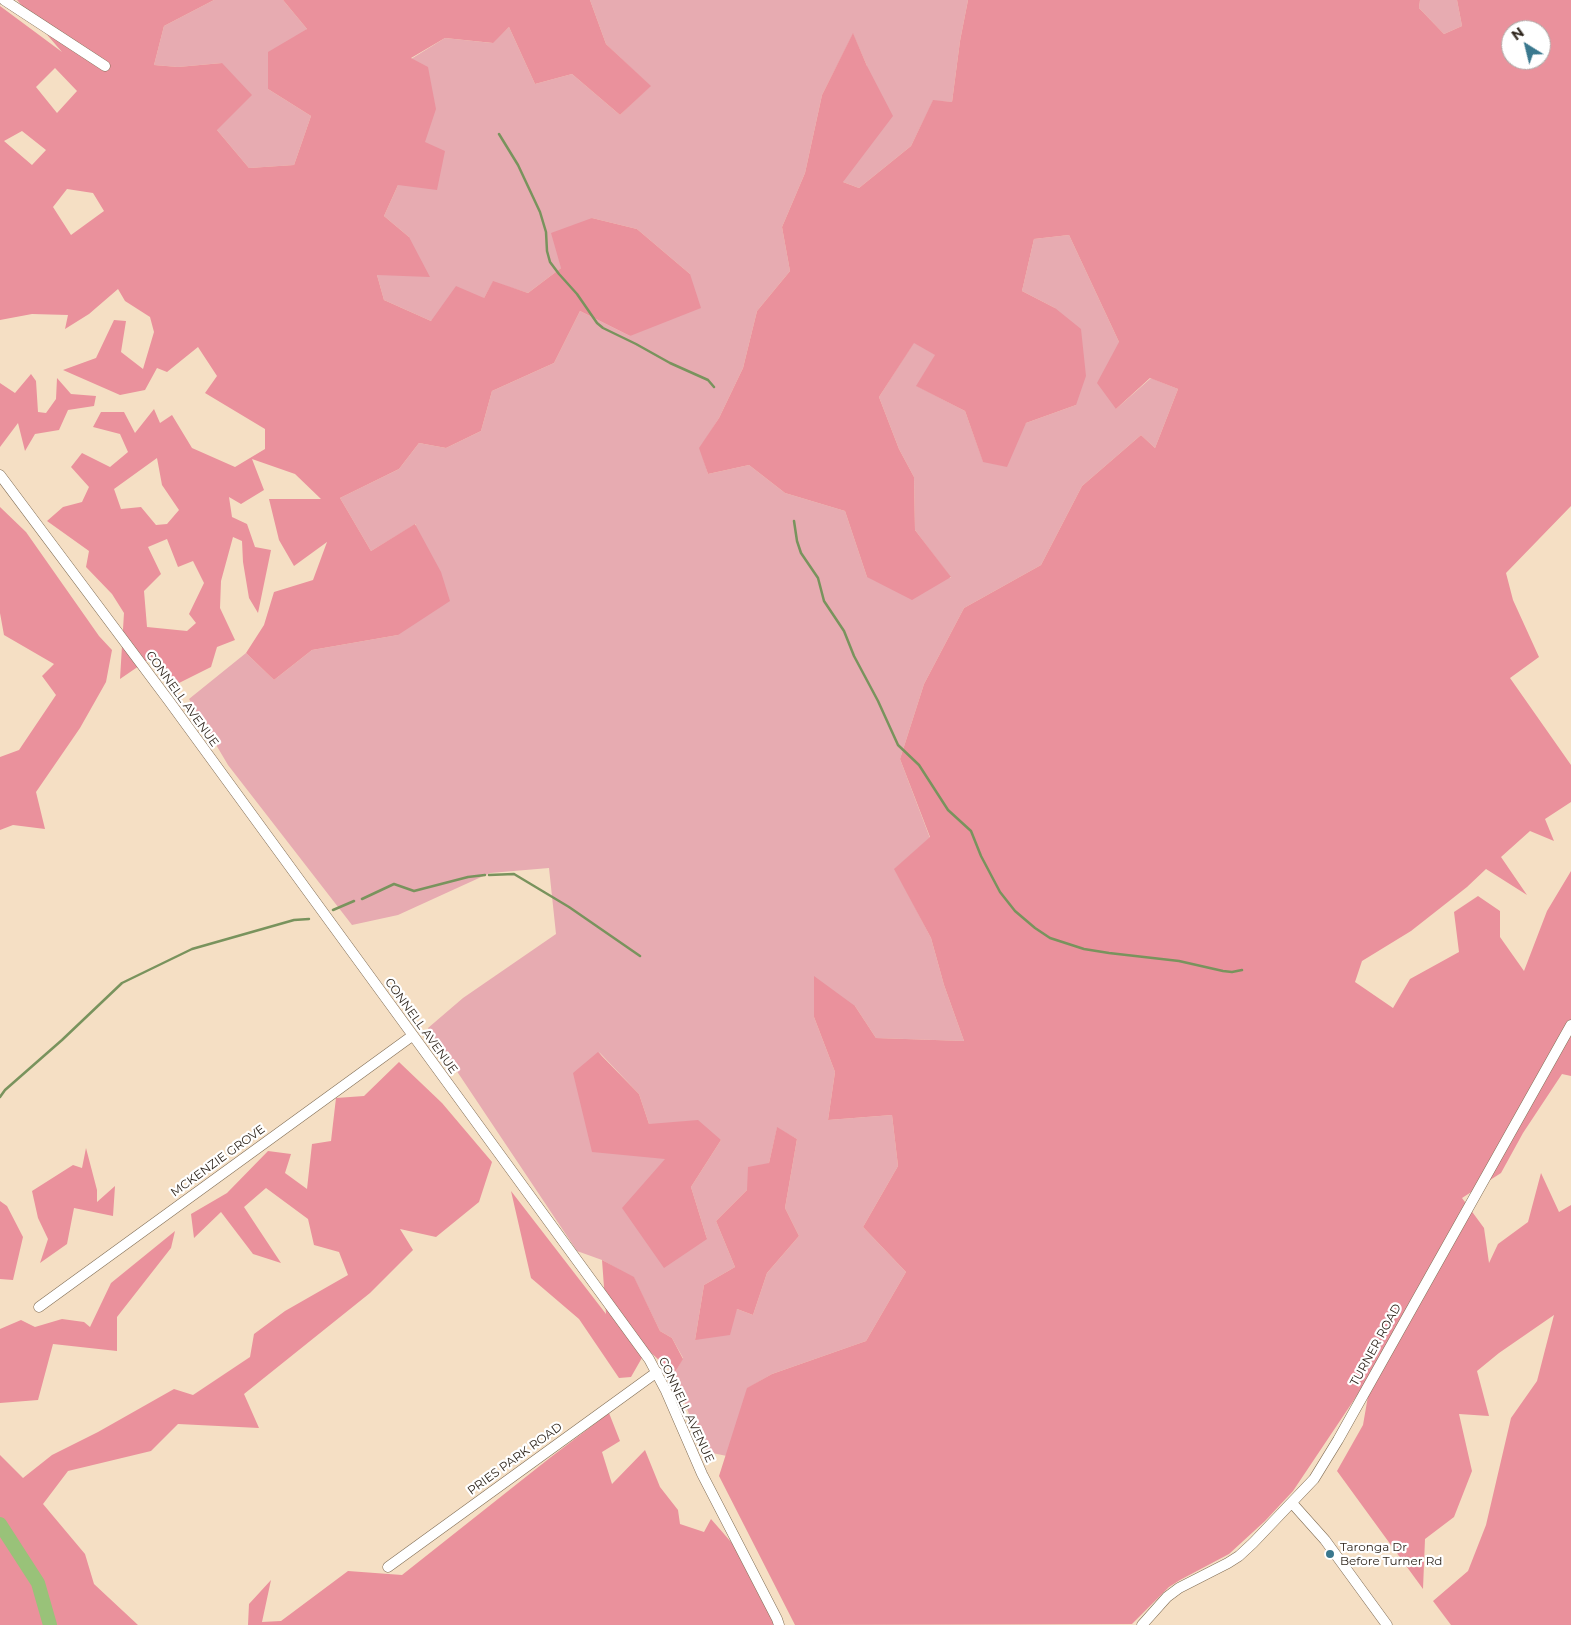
<!DOCTYPE html>
<html>
<head>
<meta charset="utf-8">
<style>
	body { margin:0 }
	#map { position:relative; width:1571px; height:1625px; overflow:hidden; background:#f5dfc4; font-family:Montserrat,sans-serif }
	canvas { display:block }
	.north { position:absolute; left:1501px; top:20px; width:50px; height:50px; box-sizing:border-box; background:#fff; border:1px solid #aca8a5; border-radius:50%; rotate:324deg; font-size:14px; font-weight:700; line-height:20px; text-align:center; color:#2f261d }
	.north::after { content:''; display:block; margin:auto; width:18px; height:22px; background:#3a788e; clip-path:polygon(50% 0,100% 100%,50% 72%,0 100%) }
</style>
</head>
<body>
<div id="map">
<canvas width="1571" height="1625"></canvas>
<div class="north">N</div>
</div>
<script>
const ctx = document.querySelector('canvas').getContext('2d');
ctx.lineJoin = 'round';
function paint(path, color) { ctx.fillStyle = color; ctx.fill(path, 'evenodd'); }
const poly = rows => new Path2D(rows.map(r => 'M' + r).join(''));
function strokePath(path, color, width, dash) { ctx.strokeStyle = color; ctx.lineWidth = width; ctx.lineCap = dash ? 'butt' : 'round'; ctx.setLineDash(dash || []); ctx.stroke(path); }
function drawText(font, color, halo, rows, align = 'center') {
  ctx.font = font + ' Montserrat,sans-serif'; ctx.lineWidth = 4.5; ctx.setLineDash([]); ctx.textBaseline = 'middle'; ctx.strokeStyle = halo; ctx.fillStyle = color; for (const [text, x, y, turn = 0] of rows) {
    ctx.save(); ctx.translate(x, y); ctx.rotate((+turn || 0) * Math.PI / 180); ctx.textAlign = isNaN(turn) ? turn : align; if (halo) ctx.strokeText(text, 0, 0); ctx.fillText(text, 0, 0); ctx.restore();
  }
}
const green = poly([
	[214,0,283,0,307,29,268,89,311,116,294,165,249,168,217,130,222,63,178,67,154,65,164,26],
	[590,0,968,0,960,41,952,102,933,101,911,146,859,188,843,182,867,66,853,34,822,95,805,173,782,227,790,271,757,311,743,368,719,418,700,448,708,474,749,465,785,493,845,511,867,577,951,578,915,530,914,477,899,449,879,397,914,342,936,355,917,386,965,411,983,461,1026,423,1076,405,1055,308,1022,291,1034,239,1069,235,1119,342,1116,409,1151,378,1178,389,1155,448,1141,435,1082,486,1041,565,964,608,924,684,900,759,930,838,895,869,931,938,944,985,964,1041,876,1038,855,1006,814,1017,835,1072,828,1120,892,1115,898,1166,863,1227,906,1272,866,1341,772,1374,748,1388,727,1456,707,1452,689,1414,674,1374,683,1358,672,1338,660,1331,634,1278,602,1260,577,1251,428,1028,463,998,556,934,549,868,490,873,398,915,352,925,228,765,189,699,246,653,274,680,312,650,398,635,416,524,371,551,340,498,399,469,419,443,446,448,481,431,492,391,554,363,580,311,630,336,690,274,637,229,592,218,561,268,528,293,493,282,484,298,431,321,384,300,377,275,409,237,384,216,398,185,425,142,411,59,445,38,492,43,509,27,535,84,572,74,620,115,650,86,606,44],
	[599,1052,639,1094,649,1124,721,1140,691,1187,707,1239,666,1159],
	[777,1128,797,1139,785,1208,799,1236,767,1273,753,1315,737,1309,695,1340,704,1285,735,1267,716,1221,747,1190,769,1163],
	[1420,0,1457,0,1462,26,1444,34,1419,8]
]);
const forest = poly([
	[17,0,214,0,164,26,154,65,178,67,222,63,252,95,217,130,249,168,294,165,311,116,268,89,268,52,307,29,283,0,590,0,606,44,651,86,620,115,572,74,535,84,509,27,493,43,445,38,411,58,428,67,436,109,425,142,445,151,437,190,398,185,384,216,409,237,430,277,377,275,384,300,431,321,456,286,484,298,493,281,528,293,561,268,551,233,592,218,637,229,690,274,701,308,630,336,580,311,554,363,492,391,481,431,446,448,419,443,399,469,340,498,371,551,415,524,441,572,450,601,398,635,312,650,274,680,246,653,264,625,274,592,313,580,327,542,294,566,279,540,269,499,321,499,295,474,252,459,264,490,241,504,229,497,232,517,247,524,255,547,271,550,258,613,249,598,243,562,242,541,233,537,221,581,220,608,235,640,217,647,211,667,175,685,155,655,120,679,124,613,112,594,86,567,89,551,47,521,63,507,82,502,89,487,71,467,82,453,110,467,128,452,120,434,93,427,101,412,124,412,135,433,154,409,160,423,172,415,192,448,235,467,265,449,265,429,205,393,217,376,198,347,167,372,157,368,145,390,120,395,63,370,96,358,114,320,126,321,121,352,143,369,154,332,150,317,125,301,118,289,89,314,65,329,68,315,32,314,0,320,0,6,62,52],
	[55,68,77,91,57,113,36,87],
	[22,131,46,150,32,165,4,141],
	[67,189,93,193,104,211,71,235,53,207],
	[157,458,162,485,179,510,167,524,156,525,141,507,121,509,114,489],
	[167,539,178,567,193,561,204,583,189,614,196,623,187,631,147,627,144,591,161,574,148,547],
	[968,0,1420,0,1419,8,1444,34,1462,26,1457,0,1571,0,1571,506,1506,573,1513,600,1539,657,1510,678,1571,765,1571,802,1545,819,1554,841,1530,831,1501,857,1527,895,1486,869,1467,887,1411,931,1362,961,1355,982,1393,1008,1410,979,1459,952,1454,912,1478,896,1500,911,1500,937,1524,971,1547,911,1571,871,1571,1076,1562,1074,1523,1133,1501,1173,1462,1198,1484,1228,1489,1263,1498,1244,1528,1222,1541,1173,1559,1212,1571,1205,1571,1625,1451,1625,1433,1601,1468,1571,1486,1525,1511,1418,1537,1381,1554,1315,1499,1353,1477,1371,1489,1416,1459,1414,1472,1471,1454,1517,1425,1539,1423,1589,1337,1471,1363,1425,1372,1373,1293,1491,1265,1521,1229,1554,1180,1580,1169,1587,1132,1624,795,1625,719,1476,747,1388,772,1374,866,1341,906,1272,863,1227,898,1166,892,1115,828,1120,835,1072,814,1017,814,976,855,1006,876,1038,964,1041,944,985,931,938,894,869,930,837,900,759,924,684,964,608,1041,565,1082,486,1141,435,1155,448,1178,389,1150,378,1116,409,1097,383,1119,342,1069,235,1034,239,1022,291,1055,308,1081,329,1086,376,1076,405,1026,423,1007,467,983,462,965,411,916,386,935,355,914,343,879,397,899,449,914,477,915,530,951,577,912,600,867,577,845,511,785,493,749,465,708,474,699,448,719,418,743,368,757,311,790,271,782,227,805,173,822,95,853,33,867,66,893,116,843,182,859,188,911,146,933,100,952,102,960,41],
	[1511,30,1541,30,1541,60,1511,60],
	[31,374,36,381,38,412,46,413,56,399,57,378,71,394,96,396,94,406,68,410,59,430,35,434,25,451,18,423,0,447,0,383,15,393],
	[0,507,26,532,99,636,112,650,106,682,80,728,36,792,45,829,13,825,0,830,0,757,19,750,56,695,42,676,54,664,4,635,0,613],
	[598,1052,639,1094,649,1124,698,1120,721,1140,691,1187,707,1239,664,1268,622,1208,665,1159,592,1152,573,1073],
	[399,1062,442,1103,492,1162,479,1202,436,1237,400,1229,413,1250,370,1293,244,1394,259,1428,178,1424,151,1451,68,1471,43,1504,85,1554,94,1584,138,1625,0,1625,0,1455,23,1478,52,1455,98,1432,174,1389,193,1395,250,1357,254,1334,285,1311,348,1275,339,1252,314,1245,308,1219,266,1188,244,1207,281,1263,253,1254,221,1212,194,1238,191,1214,227,1193,268,1151,291,1154,285,1173,307,1189,312,1144,331,1141,336,1098,364,1096],
	[777,1127,797,1139,785,1208,799,1236,767,1273,753,1315,737,1309,730,1335,695,1340,704,1285,735,1267,716,1221,747,1190,748,1167,769,1163],
	[86,1148,97,1190,97,1202,115,1186,113,1216,74,1208,67,1244,40,1263,48,1239,38,1218,32,1191,73,1165,82,1168],
	[511,1191,606,1314,602,1260,634,1277,660,1331,672,1338,683,1359,674,1374,647,1349,631,1377,619,1378,579,1319,531,1278],
	[0,1201,7,1206,23,1237,13,1280,0,1279],
	[175,1231,171,1248,117,1317,117,1351,53,1344,38,1400,0,1403,0,1329,21,1320,35,1327,62,1319,84,1322,90,1327,111,1283],
	[609,1413,620,1441,602,1452,612,1484,645,1450,660,1487,678,1510,680,1524,704,1532,711,1519,738,1550,775,1625,248,1625,249,1604,271,1580,262,1622,281,1621,348,1571,402,1575,551,1457]
]);
const stream = poly([
	[499,134,518,165,540,212,546,232,547,251,550,262,559,274,577,294,597,323,603,328,636,344,670,363,708,380,714,387],
	[794,521,797,541,801,553,818,578,824,601,844,631,854,656,878,701,898,745,919,765,948,810,971,831,981,856,1000,892,1015,911,1035,928,1050,938,1084,949,1109,953,1179,961,1223,971,1232,972,1242,970],
	[489,875,514,874,569,907,640,956],
	[362,899,394,884,414,891,468,877,485,875],
	[333,910,354,901],
	[0,1097,5,1090,62,1040,122,983,192,949,294,920,309,919]
]);
const river = poly([
	[0,1524,38,1583,50,1625]
]);
const minor = poly([
	[4,0,105,66],
	[0,475,169,701,649,1359,666,1391,702,1474,777,1619,779,1625],
	[39,1307,412,1036],
	[1292,1503,1325,1540,1387,1625],
	[388,1567,657,1372],
	[1142,1625,1167,1597,1179,1588,1228,1563,1239,1556,1253,1543,1314,1479,1338,1440,1571,1025]
]);
const markers = [
	[1330,1554,5,"#3a788e"]
];
const streetNames = [
	["CONNELL AVENUE",182,699,54],
	["CONNELL AVENUE",421,1026,54],
	["MCKENZIE GROVE",218,1161,-36],
	["TURNER ROAD",1376,1345,-61],
	["CONNELL AVENUE",686,1410,65],
	["PRIES PARK ROAD",515,1459,-36]
];
const poiNames = [
	["Taronga Dr",1340,1547],
	["Before Turner Rd",1340,1561]
];
paint(green, '#e7abb1');
paint(forest, '#ea919c');
strokePath(stream, '#79935d', 2.5);
strokePath(river, '#99c279', 14);
strokePath(minor, '#806d55', 11);
strokePath(minor, '#fff', 10);
for (const [x, y, r, color] of markers) { const dot = new Path2D(); dot.arc(x, y, r, 0, 2 * Math.PI); ctx.fillStyle = color; ctx.fill(dot); strokePath(dot, '#fff', 2); }
drawText('12px', '#2f261d', '#fff', streetNames);
drawText('12px', '#2f261d', '#fff', poiNames, 'left');
</script>
</body>
</html>
